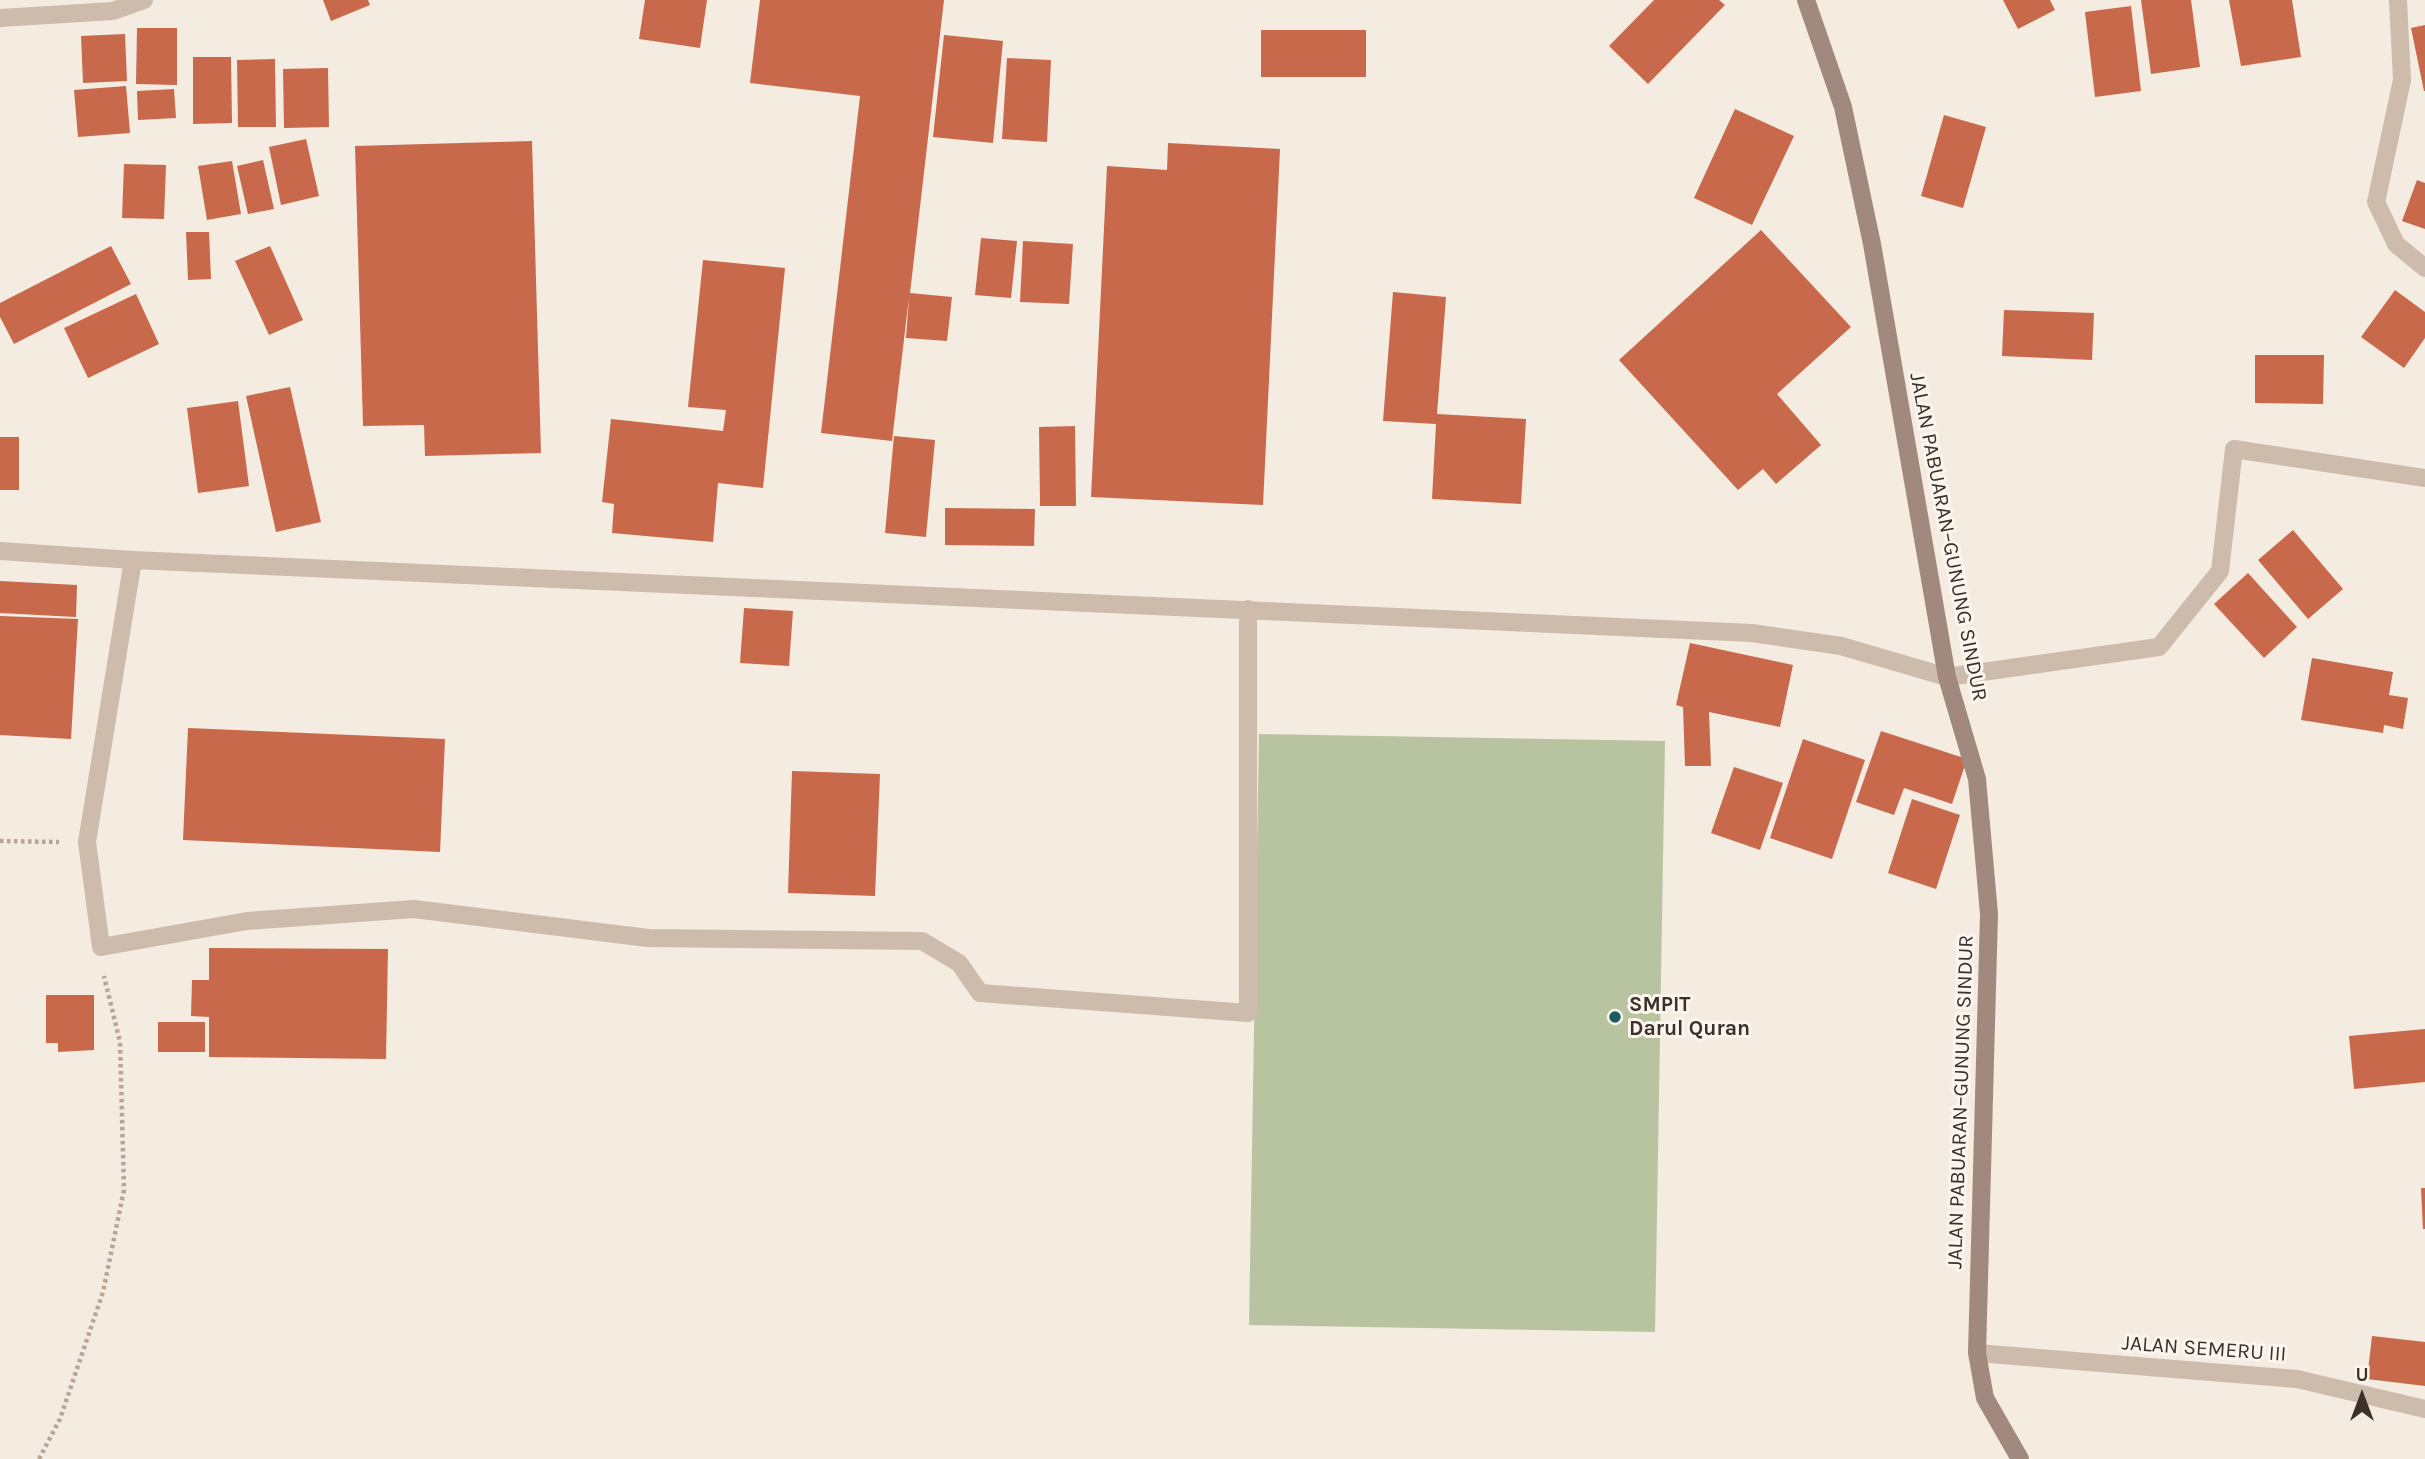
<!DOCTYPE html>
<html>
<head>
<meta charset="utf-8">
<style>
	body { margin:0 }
	#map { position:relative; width:2425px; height:1459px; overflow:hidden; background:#f4ebe1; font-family:Karla,sans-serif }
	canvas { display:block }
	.north { position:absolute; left:2327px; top:1361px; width:70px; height:70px; -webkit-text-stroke:5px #fbf5ee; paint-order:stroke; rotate:0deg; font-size:19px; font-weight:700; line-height:28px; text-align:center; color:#3b302b }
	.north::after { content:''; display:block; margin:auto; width:24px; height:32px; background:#3b302b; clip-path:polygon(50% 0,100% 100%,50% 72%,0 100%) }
</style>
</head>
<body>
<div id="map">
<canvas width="2425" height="1459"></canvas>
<div class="north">U</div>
</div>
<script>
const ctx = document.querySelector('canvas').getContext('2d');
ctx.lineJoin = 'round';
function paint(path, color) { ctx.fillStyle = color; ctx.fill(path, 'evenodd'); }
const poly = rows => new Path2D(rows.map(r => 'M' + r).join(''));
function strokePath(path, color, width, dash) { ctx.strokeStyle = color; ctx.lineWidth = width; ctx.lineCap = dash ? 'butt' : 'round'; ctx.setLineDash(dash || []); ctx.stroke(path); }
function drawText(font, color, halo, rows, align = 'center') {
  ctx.font = font + ' Karla,sans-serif'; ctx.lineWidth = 6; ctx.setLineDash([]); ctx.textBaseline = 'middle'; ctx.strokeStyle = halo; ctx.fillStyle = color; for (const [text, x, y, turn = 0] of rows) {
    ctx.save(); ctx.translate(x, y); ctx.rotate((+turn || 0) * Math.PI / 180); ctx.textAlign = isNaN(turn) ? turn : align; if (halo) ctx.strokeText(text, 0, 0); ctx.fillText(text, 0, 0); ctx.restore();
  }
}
const green = poly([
	[1259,734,1665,741,1655,1332,1249,1325]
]);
const building = poly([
	[323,0,368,0,370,5,331,21],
	[645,0,707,0,700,48,639,39],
	[760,0,944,0,910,293,952,297,947,341,906,338,909,297,892,441,821,433,860,96,750,83],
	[1654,0,1719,0,1725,5,1648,84,1609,46],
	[2003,0,2050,0,2055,10,2018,29],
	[2141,0,2191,0,2200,67,2151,74],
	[2229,0,2292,0,2301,57,2241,66],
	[2131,6,2141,91,2095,97,2085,12],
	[2425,25,2425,91,2424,91,2411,28],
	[137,28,177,28,177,85,136,84],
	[1261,30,1366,30,1366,77,1261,77],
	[125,34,127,81,83,83,81,36],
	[944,35,1003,41,993,143,933,137],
	[193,57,231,57,232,123,193,124],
	[1007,58,1051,60,1047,142,1002,139],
	[275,59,276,127,238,127,237,60],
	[328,68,329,127,284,128,283,69],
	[126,86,130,133,78,137,74,90],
	[174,89,176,118,138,120,137,91],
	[1735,109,1794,136,1752,225,1694,198],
	[1944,115,1986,127,1963,208,1921,196],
	[306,139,319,196,281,205,269,147],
	[532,141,541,453,425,456,424,425,363,426,355,146],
	[1168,143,1280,149,1263,505,1091,497,1107,166,1167,170],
	[263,160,274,209,248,214,237,166],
	[232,161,241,214,207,220,198,166],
	[124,164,166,165,164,219,122,218],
	[2417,180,2425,183,2425,229,2402,221],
	[1761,230,1851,327,1777,394,1821,445,1776,484,1763,469,1738,490,1619,360],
	[186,232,209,232,211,279,188,280],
	[981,238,1017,241,1011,298,975,295],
	[1023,241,1073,244,1069,304,1020,302],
	[111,246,131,284,14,344,0,317,0,303],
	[270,246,303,320,269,335,235,261],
	[703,260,785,268,763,488,718,483,713,542,612,533,614,504,602,502,611,419,723,431,726,410,688,407],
	[2395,290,2425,312,2425,338,2404,368,2361,337],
	[1393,292,1446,297,1437,414,1526,419,1521,504,1432,499,1436,424,1383,421],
	[136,294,159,344,88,378,64,328],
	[2004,310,2094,313,2092,360,2002,356],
	[2255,355,2324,355,2323,404,2255,403],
	[290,387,321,522,276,532,246,396],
	[238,401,249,486,198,493,187,408],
	[1075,426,1076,506,1040,506,1039,427],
	[894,436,935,440,926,537,885,533],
	[0,437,19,437,19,490,0,490],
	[945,508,1035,509,1034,546,945,545],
	[2293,530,2343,589,2308,619,2258,560],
	[2248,573,2297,627,2264,658,2214,604],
	[0,581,77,585,76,617,0,613],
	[744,608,793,611,789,666,740,663],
	[0,616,78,619,71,739,0,735],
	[1690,643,1793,665,1780,727,1709,712,1711,766,1685,766,1683,707,1676,705],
	[2312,658,2393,672,2389,695,2408,698,2403,729,2384,725,2383,733,2301,720],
	[188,728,445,739,440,852,183,840],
	[1881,731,1967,759,1952,804,1904,788,1894,815,1856,802],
	[1803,739,1865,760,1832,859,1770,838],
	[1734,767,1783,783,1760,850,1711,833],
	[792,771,880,774,875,896,788,893],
	[1912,799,1960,815,1936,889,1888,873],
	[209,948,388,949,386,1059,209,1057,209,1017,191,1016,192,980,209,980],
	[46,995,94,995,94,1050,58,1052,58,1043,46,1043],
	[158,1022,205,1022,205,1052,158,1052],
	[2425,1029,2425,1082,2354,1089,2349,1036],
	[2421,1188,2425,1188,2425,1229,2423,1229],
	[2372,1336,2425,1342,2425,1386,2367,1379]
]);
const path = poly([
	[0,841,59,842],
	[39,1459,60,1419,103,1292,124,1190,120,1042,104,976]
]);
const street = poly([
	[2398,0,2402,80,2376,202,2396,244,2425,268],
	[0,18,113,11,144,0],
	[0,551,133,560,1752,633,1841,646,1947,677,2159,647,2220,571,2234,449,2425,478],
	[133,560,87,842,101,947,247,921,414,909,648,938,922,941,959,963,980,993,1248,1013,1248,609],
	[1977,1353,2297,1379,2425,1409]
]);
const secondary = poly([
	[1806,0,1843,107,1872,244,1947,677,1977,779,1989,914,1977,1353,1985,1398,2020,1459]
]);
const markers = [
	[1615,1017,7,"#1f5a5e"]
];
const streetNames = [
	["JALAN PABUARAN–GUNUNG SINDUR",1948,537,79],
	["JALAN PABUARAN–GUNUNG SINDUR",1961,1102,-88],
	["JALAN SEMERU III",2204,1349,4]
];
const poiNames = [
	["SMPIT",1629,1005],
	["Darul Quran",1629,1029]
];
paint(green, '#b8c4a0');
paint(building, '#c8694b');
strokePath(path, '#b9a596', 4.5, [3.5, 3.5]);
strokePath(street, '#cdbbac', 18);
strokePath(secondary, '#a18a7d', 18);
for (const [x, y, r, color] of markers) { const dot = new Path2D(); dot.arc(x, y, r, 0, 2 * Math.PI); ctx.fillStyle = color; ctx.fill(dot); strokePath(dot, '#fbf5ee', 2.5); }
drawText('21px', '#3b302b', '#fbf5ee', streetNames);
drawText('bold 21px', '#3b302b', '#fbf5ee', poiNames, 'left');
</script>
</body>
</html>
